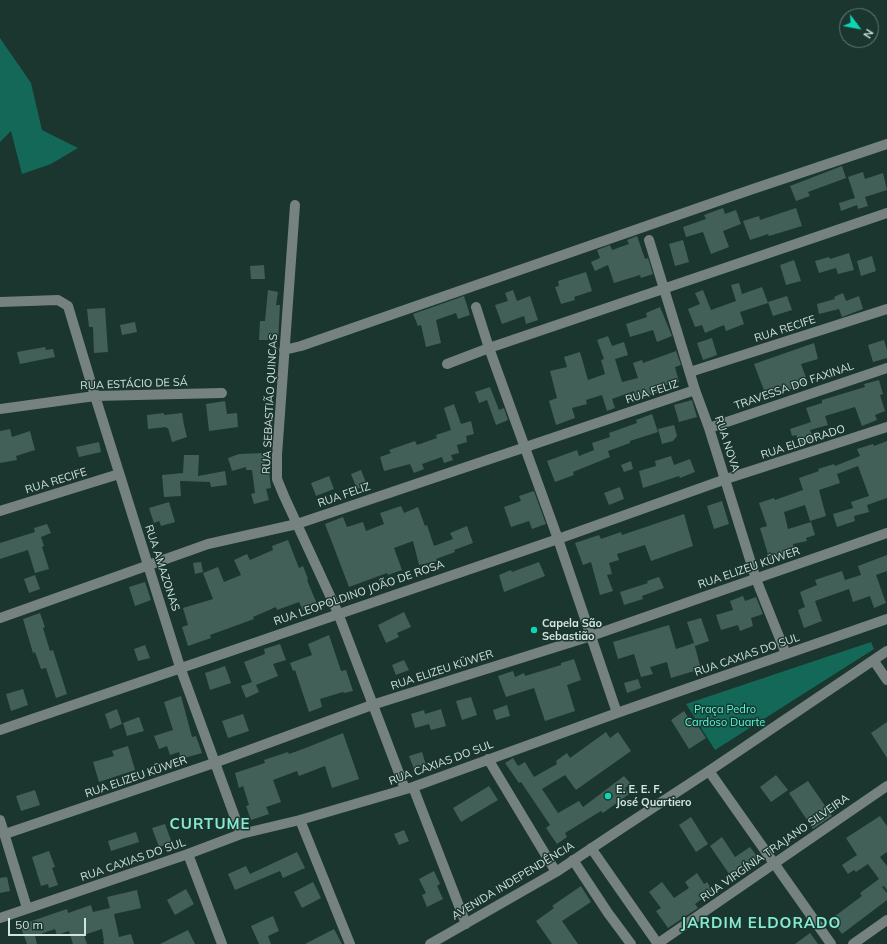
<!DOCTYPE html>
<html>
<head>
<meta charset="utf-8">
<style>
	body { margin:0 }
	#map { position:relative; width:887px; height:944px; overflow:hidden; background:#1a362f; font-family:Mulish,sans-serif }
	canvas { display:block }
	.north { position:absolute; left:839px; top:8px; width:40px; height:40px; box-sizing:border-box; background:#1a362f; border:1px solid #647b75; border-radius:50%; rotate:122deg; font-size:11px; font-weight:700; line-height:16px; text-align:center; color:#d3e3de }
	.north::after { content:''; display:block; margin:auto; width:14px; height:18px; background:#0ed5b4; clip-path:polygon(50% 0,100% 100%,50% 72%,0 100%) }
	.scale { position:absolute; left:8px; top:918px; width:78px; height:18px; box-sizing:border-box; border:2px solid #d3e3de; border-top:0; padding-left:5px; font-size:12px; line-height:14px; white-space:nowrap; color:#d3e3de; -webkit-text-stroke:3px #1a362f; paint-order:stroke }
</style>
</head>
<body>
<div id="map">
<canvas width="887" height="944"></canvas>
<div class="north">N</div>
<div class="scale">50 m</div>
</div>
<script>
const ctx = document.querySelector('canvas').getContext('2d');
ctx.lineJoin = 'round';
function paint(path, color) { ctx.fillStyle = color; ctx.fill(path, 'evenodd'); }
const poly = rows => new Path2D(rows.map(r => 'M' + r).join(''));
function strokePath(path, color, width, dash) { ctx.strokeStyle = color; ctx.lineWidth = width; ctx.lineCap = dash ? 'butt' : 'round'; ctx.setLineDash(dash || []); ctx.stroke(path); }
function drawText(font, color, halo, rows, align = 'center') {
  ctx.font = font + ' Mulish,sans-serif'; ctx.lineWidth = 3; ctx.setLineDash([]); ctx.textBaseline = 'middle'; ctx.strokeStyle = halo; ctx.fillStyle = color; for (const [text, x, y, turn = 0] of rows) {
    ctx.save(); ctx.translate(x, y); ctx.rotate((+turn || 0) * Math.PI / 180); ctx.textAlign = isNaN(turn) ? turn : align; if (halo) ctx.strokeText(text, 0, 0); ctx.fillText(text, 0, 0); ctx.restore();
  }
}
const green = poly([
	[0,38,31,83,42,130,78,148,51,164,22,174,11,131,0,142],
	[871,642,874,649,715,750,686,704]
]);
const building = poly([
	[842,166,846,178,808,192,810,196,796,201,790,186],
	[863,172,865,179,883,173,887,190,865,197,868,206,858,209,857,205,841,211,839,203,855,198,848,177],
	[723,208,725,214,736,210,741,224,723,231,729,247,711,254,703,232,686,237,683,227,706,219,704,215],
	[796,208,802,226,769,236,768,234,750,240,743,221,759,216,760,220],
	[637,236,645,259,648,258,653,274,641,278,640,275,614,283,608,265,595,271,591,262,600,258,597,250,610,245,612,250,629,244,627,240],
	[683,240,689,262,675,266,669,244],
	[849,253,854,270,838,274,836,268,819,273,815,261,829,257,830,259],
	[872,256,876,271,861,276,857,261],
	[794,260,801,281,786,285,780,265],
	[264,265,265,279,251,279,250,266],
	[586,272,592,291,574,297,575,300,561,304,555,287,559,286,558,281],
	[739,283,742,294,762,287,768,303,740,312,744,324,726,331,724,325,705,333,702,325,695,327,688,309,700,304,695,293,703,290,711,310,736,301,731,285],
	[268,290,278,292,276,305,280,305,278,340,259,340,260,321,265,321],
	[513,290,517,301,530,296,538,320,526,324,524,316,502,324,495,305,508,301,505,293],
	[843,293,846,301,859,296,863,309,842,317,839,309,819,314,817,304,835,299,834,297],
	[464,296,470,315,458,319,456,313,436,320,441,343,426,347,421,325,418,326,413,314],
	[787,296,792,310,773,316,768,302],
	[660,307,672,336,657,342,653,330,630,337,626,324,647,317,646,313],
	[105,308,108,352,94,353,93,327,89,327,87,309],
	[135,322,137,332,122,335,120,325],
	[608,336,612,346,624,342,628,355,615,359,622,382,638,378,633,363,642,360,643,363,676,351,681,365,675,367,679,382,661,386,662,391,637,400,634,391,612,399,615,408,607,411,602,395,586,400,587,404,572,408,575,418,556,425,549,401,557,398,550,371,567,367,564,357,580,352,588,380,605,374,601,360,604,359,597,340],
	[712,338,717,355,703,360,697,343],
	[884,340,887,350,887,358,873,362,868,345],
	[814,343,818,359,801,364,808,383,767,398,754,364],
	[45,347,46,350,53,349,55,357,20,364,17,352],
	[879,380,883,394,880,395,885,411,875,415,877,420,862,426,855,407,825,416,828,425,810,430,814,440,800,445,796,435,792,436,790,429,811,422,806,408,822,403,822,400,865,387,864,384],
	[490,387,499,410,504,408,508,420,496,425,487,400,479,403,475,392],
	[692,400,697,417,679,422,674,405],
	[225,401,227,414,237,413,238,427,209,431,206,404],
	[454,404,461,424,471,421,474,434,466,436,467,442,457,445,459,453,451,455,453,460,444,463,442,457,422,464,424,469,414,473,410,464,384,471,380,457,391,453,389,450,415,441,417,445,437,438,436,435,451,430,444,408],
	[164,413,164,415,182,413,184,425,187,437,172,442,168,428,166,428,166,427,148,429,147,415],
	[652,414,658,432,630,441,630,443,608,451,610,457,573,472,574,475,555,482,547,461,577,450,579,456,594,450,592,443,610,437,609,433,637,423,636,420],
	[674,425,677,436,673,441,662,444,658,429],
	[10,429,12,437,30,431,35,450,16,456,17,460,0,463,0,431],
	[887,441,887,498,867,505,869,512,854,516,855,521,837,527,833,514,853,508,851,502,869,496,858,466,837,474,840,483,819,490,826,516,810,521,805,505,784,512,788,529,811,522,815,535,806,538,807,541,793,544,795,553,770,561,760,528,767,526,759,503,774,498,775,500,803,490,799,478,819,471,818,469,834,464,835,466,860,456,857,449,873,444,874,446],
	[99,442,101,452,79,457,76,447],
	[264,453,265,471,269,471,271,488,266,489,269,500,254,504,251,494,255,493,252,470,246,470,246,467,232,471,228,458,239,454],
	[184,455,199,455,198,476,225,471,227,485,211,487,210,482,180,481,181,496,164,497,162,475,183,473],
	[671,456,674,465,690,459,695,472,680,478,679,476,643,488,639,471,656,466,655,461],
	[631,461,633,469,624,472,621,465],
	[361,470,367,485,357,489,351,474],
	[329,476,334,489,316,496,311,483],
	[620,487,624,499,609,505,604,493],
	[534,491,546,524,532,529,529,521,511,527,504,507,521,501,519,496],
	[722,501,729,524,714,529,707,506],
	[169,502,175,522,161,526,159,521,154,523,149,508],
	[401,506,404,513,418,507,425,526,427,525,434,546,453,539,450,533,467,526,473,543,454,550,455,552,436,559,437,561,419,565,413,541,394,548,402,570,388,575,387,573,349,587,325,524,343,517,347,527,363,522,366,531,384,524,380,513],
	[684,514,693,546,651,561,645,545,617,554,619,560,609,563,612,574,607,575,613,591,600,595,591,562,583,565,575,543,599,535,601,539,621,532,622,535],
	[47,524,51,533,41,537,44,546,42,547,49,569,35,573,28,550,0,559,0,543,35,532,34,528],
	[288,540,299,568,303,566,308,579,307,580,317,604,303,610,299,602,277,610,276,607,253,617,254,619,210,635,211,638,188,646,182,627,188,625,183,608,213,599,203,573,218,567,224,582,241,575,234,560,247,554,250,560,273,550,272,546],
	[887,555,887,571,876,575,886,603,874,608,870,596,853,602,849,589,815,601,822,621,804,628,798,610,805,607,800,592,817,585,815,580,842,571,845,580,861,575,858,566],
	[201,562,203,572,195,574,193,563],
	[539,562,545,576,504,592,499,575,511,570,512,572],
	[35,575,40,589,29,593,24,579],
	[659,577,664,588,642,596,643,599,624,605,620,592,648,583,647,581],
	[145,582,151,600,135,606,129,587],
	[743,596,745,601,756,597,763,614,751,618,753,626,740,631,738,625,721,630,716,615,733,610,730,601],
	[404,612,411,627,397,633,399,637,386,643,378,625],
	[40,613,45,627,43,628,50,651,53,650,67,694,56,698,46,668,41,669,35,652,33,653,23,619],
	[701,618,709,641,695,646,687,622],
	[669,625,676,649,694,643,701,669,671,678,667,662,650,667,653,674,641,677,634,654,618,659,613,642],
	[329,635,341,671,346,670,353,691,344,693,343,692,320,699,322,707,309,712,295,670,293,671,290,663,312,655,308,644],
	[280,644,286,660,273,664,278,676,256,685,259,692,246,698,241,686,252,682,244,662,265,654,264,649],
	[145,645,150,658,138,661,134,649],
	[574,659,581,680,567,685,575,711,545,721,534,688,506,697,498,676,513,671,515,677,524,673,525,676,561,665,561,663],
	[404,660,409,670,396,675,392,665],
	[225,666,231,683,210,690,205,673],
	[638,679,641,688,627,693,624,683],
	[23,689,28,705,11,711,6,694],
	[181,696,192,737,196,736,202,753,181,759,179,752,170,755,167,746,159,749,154,736,173,730,164,702],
	[471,697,477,715,462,720,456,701],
	[507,705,510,716,496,720,493,710],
	[117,709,122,724,110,729,105,714],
	[441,709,446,726,431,730,429,724,415,728,411,714,424,710,425,714],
	[684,711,693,725,696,723,706,738,689,749,671,720],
	[243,714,249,731,228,738,222,721],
	[139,717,144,731,127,736,123,723],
	[887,722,887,758,871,733],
	[606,732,610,738,618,732,631,751,576,790,565,775,542,789,558,813,579,801,583,807,624,776,631,784,625,788,629,794,603,813,601,811,565,833,567,837,557,844,546,828,550,825,521,782,519,783,505,763,513,758,518,766,525,762,534,777,557,764,556,761,567,753,570,758],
	[343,733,359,779,332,788,325,766,299,776,297,771,273,780,281,802,266,807,269,814,251,820,246,806,249,805,243,786,239,788,235,773,265,763,264,760,288,752,289,754,303,749],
	[128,746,135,770,99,782,93,762,114,756,112,751],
	[422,752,426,765,414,769,409,756],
	[776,775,788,790,771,802,760,787],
	[808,781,832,816,813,829,789,793],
	[489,786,498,800,461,822,453,808],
	[35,790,40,805,21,811,16,796],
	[880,816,887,826,887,852,880,857,887,866,887,890,884,886,882,887,887,893,887,900,842,934,831,919,862,896,860,893,879,879,868,864,856,872,854,870,848,874,842,865,857,855,846,838],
	[691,817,708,844,696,852,679,825],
	[165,824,172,843,159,847,152,828],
	[404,830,409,841,399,845,394,834],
	[136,832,139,842,111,851,108,841],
	[722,837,735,857,750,847,759,859,732,878,710,846],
	[49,851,55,867,52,868,58,885,49,888,48,884,41,886,32,857],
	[297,852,305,868,283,878,280,871,235,890,228,874,246,866,250,874],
	[434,871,440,884,437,886,443,899,427,907,422,895,426,893,419,879],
	[697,873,704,884,707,882,713,891,695,904,698,908,668,928,656,911,661,908,649,892,662,882,674,898,689,888,685,882],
	[7,877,10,891,0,893,0,878],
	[313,882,321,898,302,908,294,892],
	[581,886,591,902,562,921,578,944,552,944,536,921,554,908,552,906],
	[186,889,194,904,175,915,167,900],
	[137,890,141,908,114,914,119,937,131,934,134,944,104,944,103,941,104,941,102,929,84,935,87,944,73,944,69,931,57,935,55,929,35,936,37,944,27,944,20,925,67,909,68,913,91,905,93,912,110,908,107,897],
	[273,916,279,931,268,936,271,944,259,944,251,926],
	[334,929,342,944,305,944],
	[188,930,195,944,160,944],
	[810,933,818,944,795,944]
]);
const minor = poly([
	[295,205,277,455,277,479,284,496,338,613,405,789],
	[649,240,695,390,709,428,756,579,786,654],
	[0,302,58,300,68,306,95,396,180,667,241,834],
	[476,307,489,348,558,539,617,713],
	[284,350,301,346,750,190,887,144],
	[447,364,489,348,887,213],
	[690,372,887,309],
	[0,409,95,396,222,393],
	[709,428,887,368],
	[0,511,119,474],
	[0,618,208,544,297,524,695,390],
	[874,661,887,680],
	[0,730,558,539,726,479,887,427],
	[488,759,556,872],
	[709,771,831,944],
	[413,787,466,924],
	[0,820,27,908],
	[300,820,350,944],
	[5,834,214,763,372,705,591,636,887,533],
	[591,848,658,944],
	[188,854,222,944],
	[573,860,608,913,631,944],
	[0,918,188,854,241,834,300,820,413,787,617,713,887,619],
	[430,944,556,872,625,826,709,771,887,651],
	[657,944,887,786],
	[853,944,887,920]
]);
const markers = [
	[534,630,4,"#0ed5b4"],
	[608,796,4,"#0ed5b4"]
];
const streetNames = [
	["RUA RECIFE",785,329,-18],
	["RUA ESTÁCIO DE SÁ",134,384,-2],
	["TRAVESSA DO FAXINAL",794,386,-19],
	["RUA FELIZ",652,392,-18],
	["RUA SEBASTIÃO QUINCAS",270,404,-87],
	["RUA ELDORADO",803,442,-18],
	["RUA NOVA",727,444,72],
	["RUA RECIFE",56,481,-17],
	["RUA FELIZ",344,495,-19],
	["RUA AMAZONAS",162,568,72],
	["RUA ELIZEU KÜWER",749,568,-19],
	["RUA LEOPOLDINO JOÃO DE ROSA",359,593,-19],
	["RUA CAXIAS DO SUL",747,655,-19],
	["RUA ELIZEU KÜWER",442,670,-18],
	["RUA CAXIAS DO SUL",441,763,-20],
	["RUA ELIZEU KÜWER",136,777,-19],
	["RUA VIRGÍNIA TRAJANO SILVEIRA",775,848,-35],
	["RUA CAXIAS DO SUL",133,860,-19],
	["AVENIDA INDEPENDÊNCIA",513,881,-31]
];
const poiNames = [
	["Capela São",542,624],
	["Sebastião",542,637],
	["E. E. E. F.",616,790],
	["José Quartiero",616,803]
];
const parkNames = [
	["Praça Pedro",725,710],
	["Cardoso Duarte",725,723]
];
const districtNames = [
	["CURTUME",210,824],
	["JARDIM ELDORADO",761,923]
];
paint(green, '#146858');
paint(building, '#436058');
strokePath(minor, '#75827f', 10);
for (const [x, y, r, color] of markers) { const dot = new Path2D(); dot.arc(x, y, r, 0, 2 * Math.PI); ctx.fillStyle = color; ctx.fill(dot); strokePath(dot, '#1a362f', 1.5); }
drawText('11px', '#d3e3de', '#1a362f', streetNames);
drawText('bold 11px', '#d3e3de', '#1a362f', poiNames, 'left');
drawText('11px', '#53fedc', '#1a362f', parkNames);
ctx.letterSpacing = '1px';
drawText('bold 15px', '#87e9d1', '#1a362f', districtNames);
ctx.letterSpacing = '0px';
</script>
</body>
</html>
